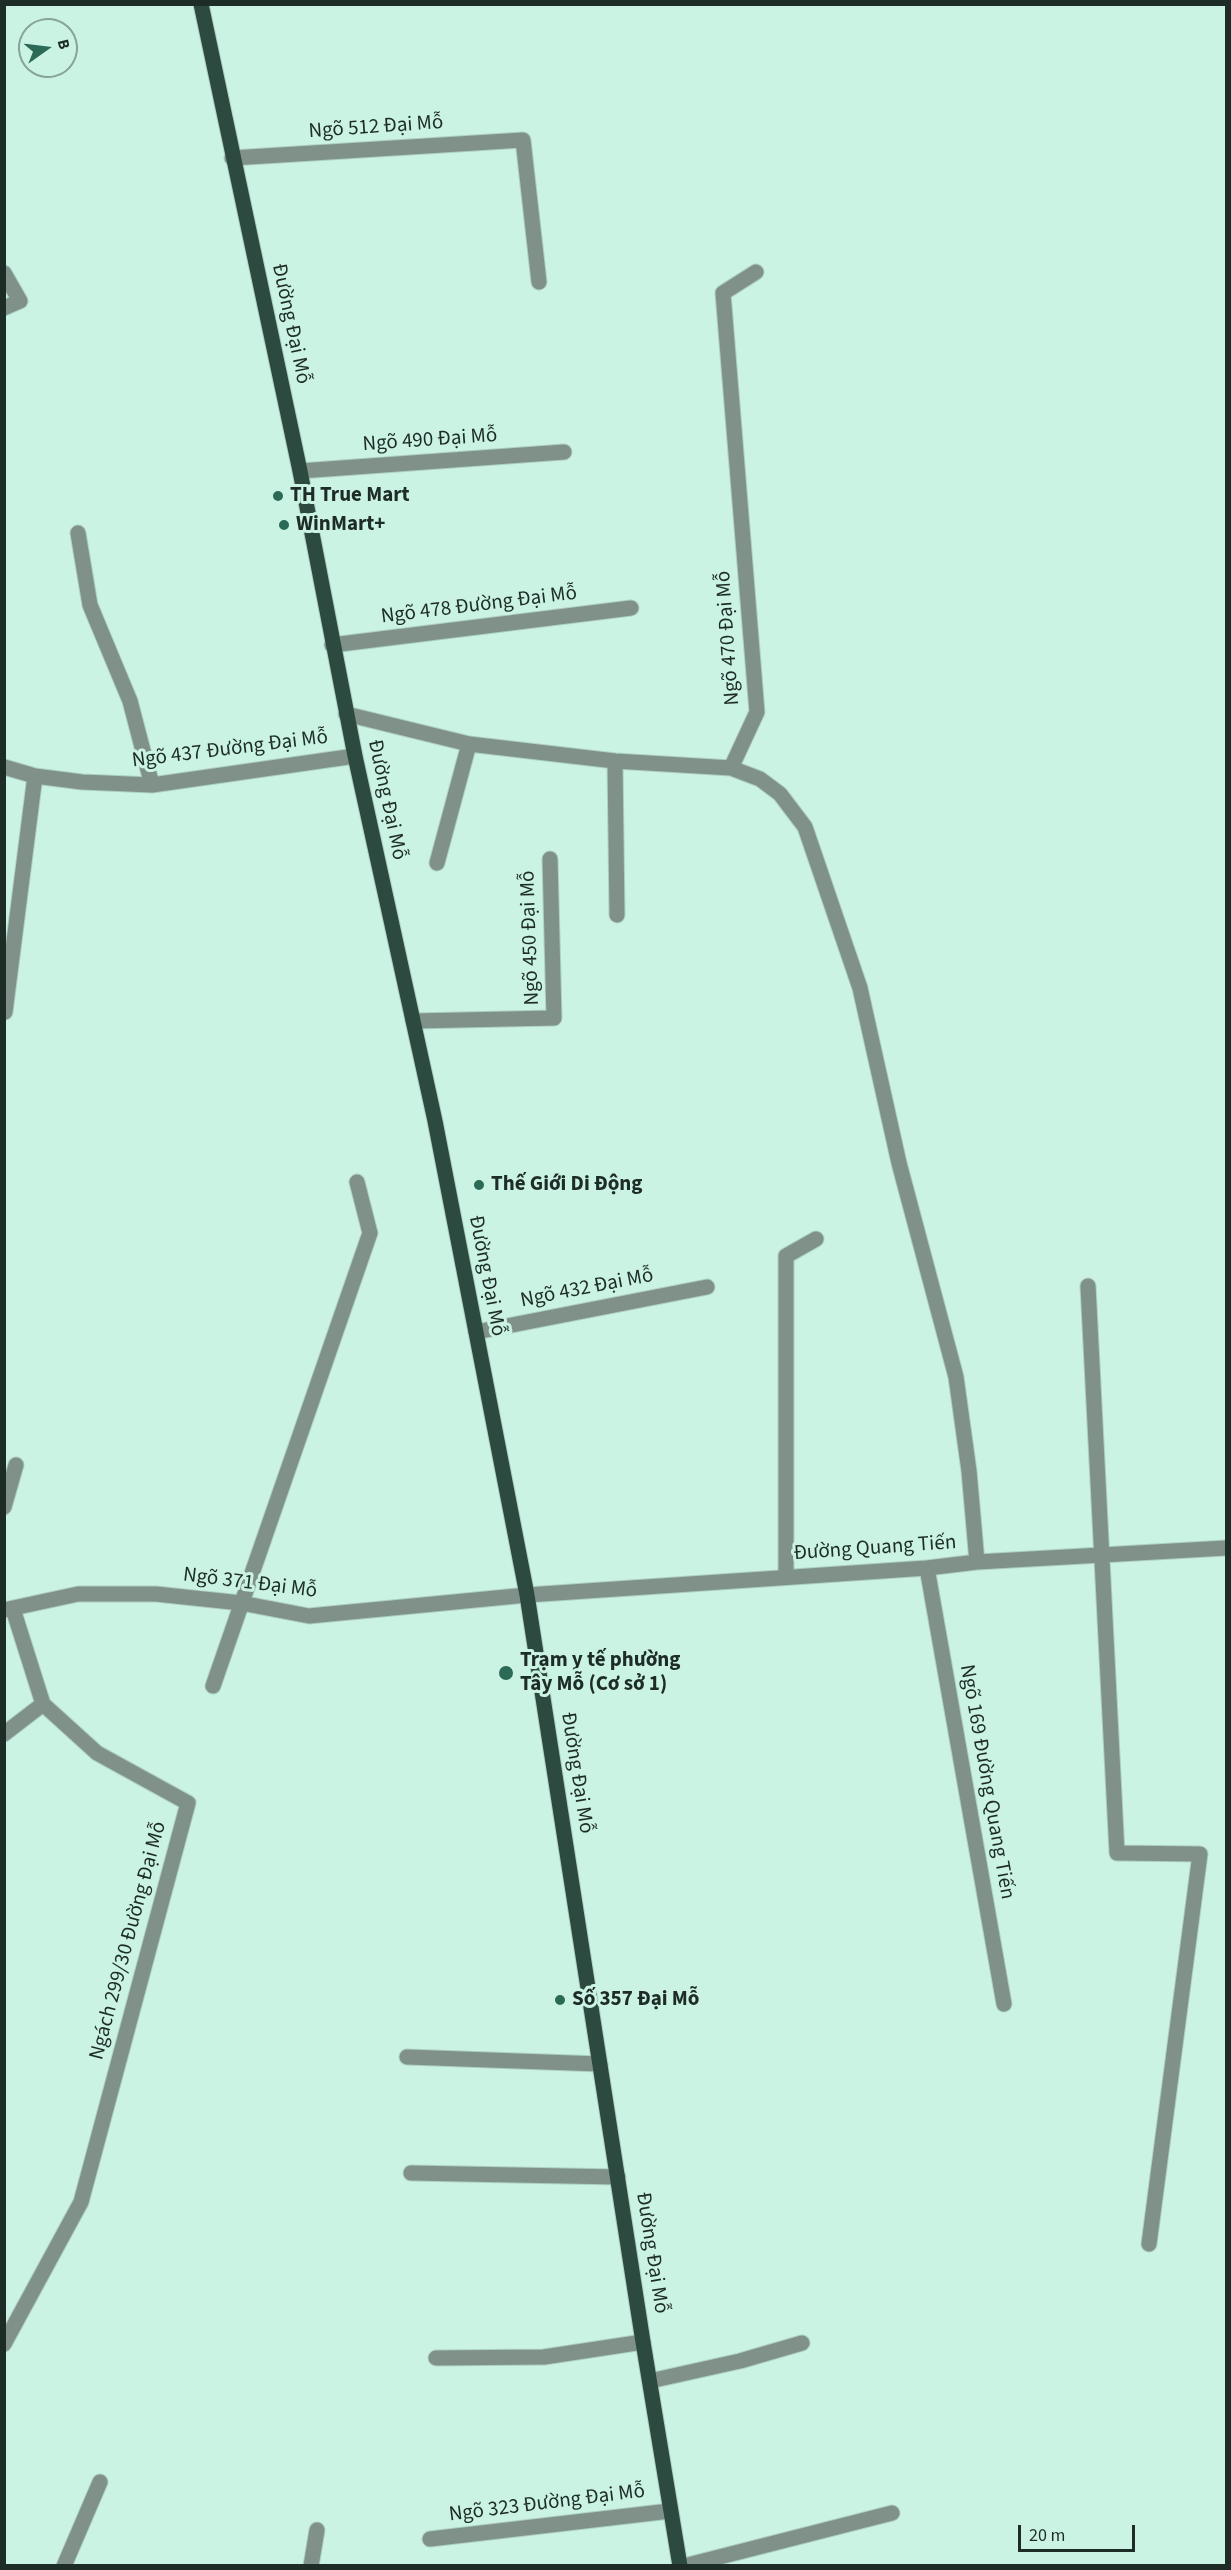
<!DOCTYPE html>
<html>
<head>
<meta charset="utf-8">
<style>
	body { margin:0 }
	#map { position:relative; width:1231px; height:2570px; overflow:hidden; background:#cbf3e4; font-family:"Source Sans 3",sans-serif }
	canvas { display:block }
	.frame { position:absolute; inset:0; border:6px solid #1d2c27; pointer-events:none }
	.north { position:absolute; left:18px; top:18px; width:60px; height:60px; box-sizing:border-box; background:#cbf3e4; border:2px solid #85a398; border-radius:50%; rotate:76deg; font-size:16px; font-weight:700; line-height:24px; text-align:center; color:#1d2c27 }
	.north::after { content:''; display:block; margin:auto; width:21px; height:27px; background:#2b6a56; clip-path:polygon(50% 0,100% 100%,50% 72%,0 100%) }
	.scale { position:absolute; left:1018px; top:2525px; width:117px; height:27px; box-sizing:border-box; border:3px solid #1d2c27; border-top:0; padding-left:8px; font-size:18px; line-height:21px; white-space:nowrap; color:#1d2c27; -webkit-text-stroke:4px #cbf3e4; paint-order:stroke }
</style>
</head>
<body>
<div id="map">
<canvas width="1231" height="2570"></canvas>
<div class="frame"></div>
<div class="north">B</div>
<div class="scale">20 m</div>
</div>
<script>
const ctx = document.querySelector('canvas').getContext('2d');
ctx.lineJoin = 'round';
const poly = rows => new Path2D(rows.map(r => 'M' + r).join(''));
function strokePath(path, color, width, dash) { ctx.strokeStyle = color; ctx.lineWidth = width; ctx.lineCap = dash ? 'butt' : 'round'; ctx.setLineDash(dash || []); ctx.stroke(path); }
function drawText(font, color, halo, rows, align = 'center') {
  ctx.font = font + ' "Source Sans 3",sans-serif'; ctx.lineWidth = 6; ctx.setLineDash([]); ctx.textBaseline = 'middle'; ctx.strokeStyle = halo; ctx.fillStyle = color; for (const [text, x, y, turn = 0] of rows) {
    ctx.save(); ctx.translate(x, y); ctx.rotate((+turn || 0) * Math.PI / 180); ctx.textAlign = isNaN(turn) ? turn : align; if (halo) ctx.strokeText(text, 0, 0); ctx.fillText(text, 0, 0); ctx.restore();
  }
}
const minor = poly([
	[232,158,523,140,539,282],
	[4,273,20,301,4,308],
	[300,471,564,452],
	[78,533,90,605,130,701,152,785],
	[332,645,631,608],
	[346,714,469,744,615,761,731,768,757,712,723,293,756,272],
	[615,761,617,915],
	[4,767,35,776,82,782,152,785,355,756],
	[731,768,760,779,780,794,805,827,860,988,899,1163,956,1377,969,1471,977,1562],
	[437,863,469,744],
	[5,1012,35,776],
	[413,1021,554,1018,550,859],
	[1088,1286,1117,1853,1200,1854,1149,2244],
	[476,1332,707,1287],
	[4,1507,16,1465],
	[927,1568,1004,2004],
	[786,1577,786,1256,816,1239],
	[4,1610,78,1594,156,1594,241,1603,309,1616,527,1595,927,1568,977,1562,1226,1548],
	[213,1686,370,1233,357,1182],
	[4,1734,43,1704],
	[407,2057,600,2064],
	[411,2173,618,2177],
	[4,2344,81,2202,188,1803,97,1753,43,1704,13,1609],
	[436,2358,544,2357,643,2342],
	[650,2381,740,2361,802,2343],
	[430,2539,670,2511],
	[64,2566,100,2482],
	[311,2566,317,2530],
	[684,2566,892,2513]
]);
const major = poly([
	[201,4,300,471,355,756,435,1121,527,1595,643,2342,680,2566]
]);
const markers = [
	[278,496,6,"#2b6a56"],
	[284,525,6,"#2b6a56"],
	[479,1185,6,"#2b6a56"],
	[506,1673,8,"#2b6a56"],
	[560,2000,6,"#2b6a56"]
];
const streetNames = [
	["Ngõ 512 Đại Mỗ",376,128,-4],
	["Đường Đại Mỗ",290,324,78],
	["Ngõ 490 Đại Mỗ",430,441,-4],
	["Ngõ 478 Đường Đại Mỗ",479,606,-7],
	["Ngõ 470 Đại Mỗ",729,638,-94],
	["Ngõ 437 Đường Đại Mỗ",230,750,-7],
	["Đường Đại Mỗ",386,800,78],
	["Ngõ 450 Đại Mỗ",531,938,-92],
	["Đường Đại Mỗ",486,1276,79],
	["Ngõ 432 Đại Mỗ",587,1289,-11],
	["Đường Quang Tiến",875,1549,-4],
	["Ngõ 371 Đại Mỗ",250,1584,7],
	["Đường Đại Mỗ",576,1773,81],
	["Ngõ 169 Đường Quang Tiến",986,1782,80],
	["Ngách 299/30 Đường Đại Mỗ",129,1941,-75],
	["Đường Đại Mỗ",651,2253,81],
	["Ngõ 323 Đường Đại Mỗ",547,2504,-7]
];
const poiNames = [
	["TH True Mart",290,496],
	["WinMart+",296,525],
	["Thế Giới Di Động",491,1185],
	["Trạm y tế phường",520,1661],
	["Tây Mỗ (Cơ sở 1)",520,1685],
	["Số 357 Đại Mỗ",572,2000]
];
strokePath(minor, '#accfc2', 17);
strokePath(major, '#accfc2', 17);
strokePath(minor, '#80918a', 15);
strokePath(major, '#2c4a3f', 15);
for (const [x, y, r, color] of markers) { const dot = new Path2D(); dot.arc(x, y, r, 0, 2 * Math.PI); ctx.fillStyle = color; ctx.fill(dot); strokePath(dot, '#cbf3e4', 2); }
drawText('21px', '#1d2c27', '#cbf3e4', streetNames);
drawText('bold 21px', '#1d2c27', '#cbf3e4', poiNames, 'left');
</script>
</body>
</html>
